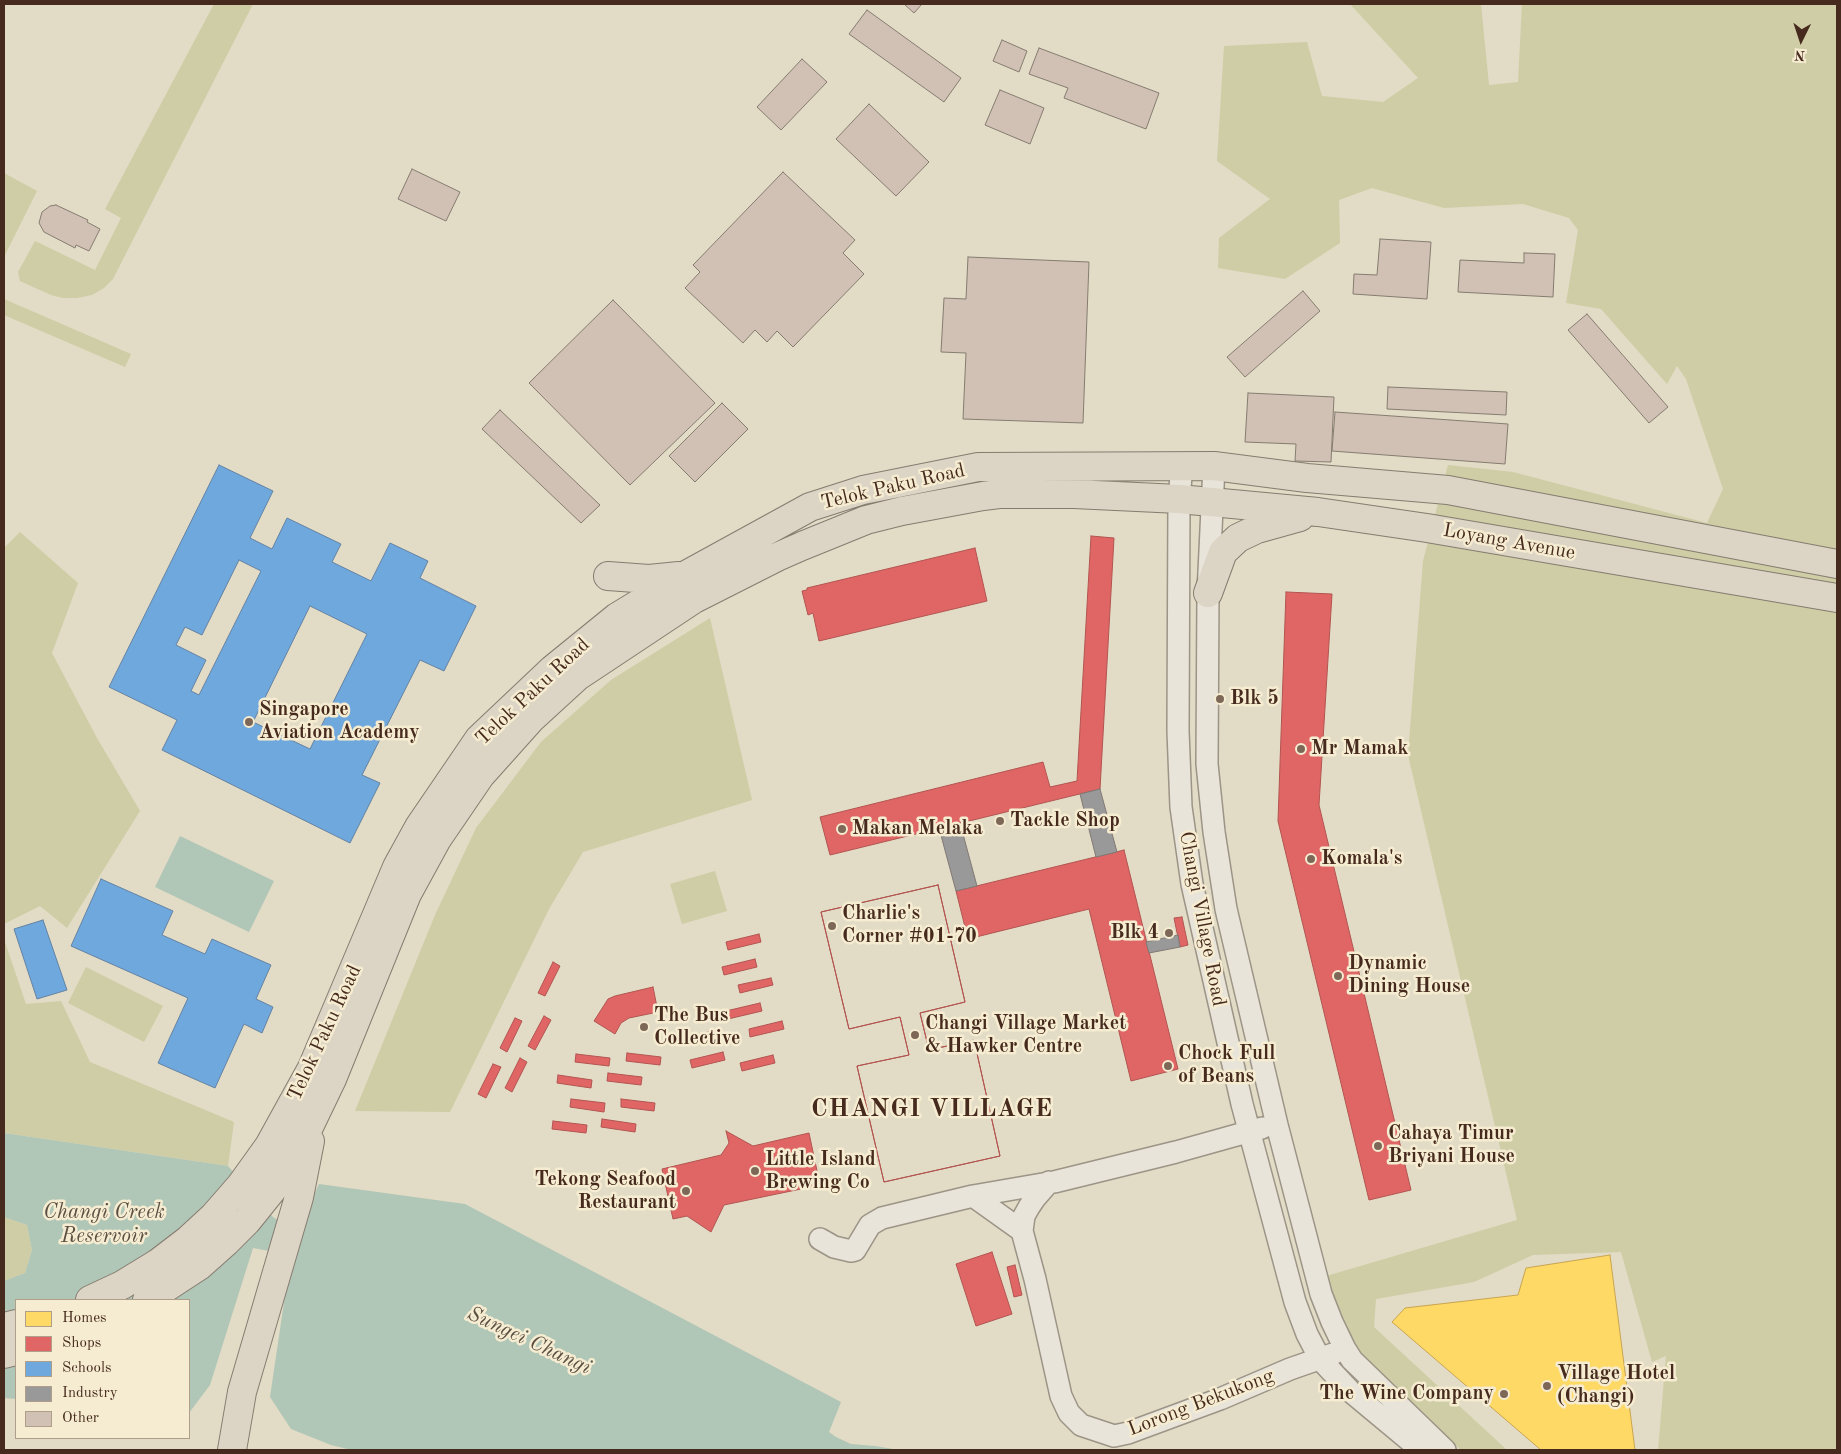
<!DOCTYPE html>
<html>
<head>
<meta charset="utf-8">
<style>
	body { margin:0 }
	#map { position:relative; width:1841px; height:1454px; overflow:hidden; background:#e2dbc5; font-family:"Old Standard TT",serif }
	canvas { display:block }
	.frame { position:absolute; inset:0; border:5px solid #462a1d; pointer-events:none }
	.legend { position:absolute; left:15px; top:1299px; width:175px; height:140px; box-sizing:border-box; background:#f5ecd1; border:1px solid #af9e89; margin:0; padding:6px 9px; list-style:none; font-size:15px; color:#462a1d }
	.legend li { display:flex; align-items:center; gap:10px; height:25px }
	.legend b { width:25px; border:1px solid #af9e89 }
	.north { position:absolute; left:1776px; top:15px; width:50px; height:50px; -webkit-text-stroke:4px #f5ecd1; paint-order:stroke; rotate:184deg; font-size:14px; font-weight:700; line-height:20px; text-align:center; color:#462a1d }
	.north::after { content:''; display:block; margin:auto; width:18px; height:22px; background:#462a1d; clip-path:polygon(50% 0,100% 100%,50% 72%,0 100%) }
</style>
</head>
<body>
<div id="map">
<canvas width="1841" height="1454"></canvas>
<div class="frame"></div>
<ul class="legend">
<li><b style="height:14px;background:#ffd966"></b>Homes</li>
<li><b style="height:14px;background:#e06666"></b>Shops</li>
<li><b style="height:14px;background:#6fa8dc"></b>Schools</li>
<li><b style="height:14px;background:#999"></b>Industry</li>
<li><b style="height:14px;background:#d0c1b4"></b>Other</li>
</ul>
<div class="north">N</div>
</div>
<script>
const ctx = document.querySelector('canvas').getContext('2d');
ctx.lineJoin = 'round';
function paint(path, color) { ctx.fillStyle = color; ctx.fill(path, 'evenodd'); }
const poly = rows => new Path2D(rows.map(r => 'M' + r).join(''));
function strokePath(path, color, width, dash) { ctx.strokeStyle = color; ctx.lineWidth = width; ctx.lineCap = dash ? 'butt' : 'round'; ctx.setLineDash(dash || []); ctx.stroke(path); }
function drawText(font, color, halo, rows, align = 'center') {
  ctx.font = font + ' "Old Standard TT",serif'; ctx.lineWidth = 5; ctx.setLineDash([]); ctx.textBaseline = 'middle'; ctx.strokeStyle = halo; ctx.fillStyle = color; for (const [text, x, y, turn = 0] of rows) {
    ctx.save(); ctx.translate(x, y); ctx.rotate((+turn || 0) * Math.PI / 180); ctx.textAlign = isNaN(turn) ? turn : align; if (halo) ctx.strokeText(text, 0, 0); ctx.fillText(text, 0, 0); ctx.restore();
  }
}
const green = poly([
	[214,4,253,4,113,279,104,288,92,295,77,298,63,298,51,295,20,281,18,272,35,241,95,270,121,218,105,209],
	[1350,4,1481,4,1489,85,1518,82,1522,4,1837,4,1837,1450,1658,1450,1666,1356,1652,1362,1621,1252,1533,1255,1474,1282,1376,1299,1374,1327,1507,1450,1461,1450,1365,1367,1342,1339,1323,1277,1517,1220,1408,755,1423,561,1448,465,1513,472,1707,523,1723,489,1686,379,1677,366,1667,384,1601,309,1566,303,1578,230,1569,218,1523,204,1444,208,1372,188,1339,200,1340,243,1285,279,1218,268,1219,238,1270,199,1217,161,1224,46,1307,42,1322,96,1383,102,1418,78],
	[4,173,37,191,4,257],
	[4,299,131,354,125,367,4,315],
	[20,532,78,583,52,653,97,738,140,811,67,928,40,906,4,924,4,548],
	[710,618,752,800,583,852,549,909,450,1112,355,1111,435,915,476,828,541,742,611,680],
	[715,871,727,911,682,924,670,884],
	[4,939,26,1004,61,1001,90,1062,234,1122,228,1166,4,1133],
	[86,967,163,1006,144,1042,68,1003],
	[4,1217,27,1225,32,1250,25,1273,4,1281]
]);
const water = poly([
	[180,836,274,881,249,932,155,887],
	[4,1133,228,1166,273,1217,297,1232,319,1184,465,1204,841,1402,829,1432,836,1437,851,1444,875,1446,899,1450,352,1450,331,1445,291,1429,270,1397,291,1255,253,1248,210,1385,189,1413,189,1300,16,1300,16,1399,4,1398,4,1281,25,1273,32,1250,27,1225,4,1217]
]);
const homes = poly([
	[1610,1255,1635,1450,1541,1450,1392,1322,1405,1308,1518,1295,1526,1268,1610,1255]
]);
const shops = poly([
	[1091,536,1114,538,1100,789,830,855,820,817,1043,762,1050,787,1077,781,1091,536],
	[975,548,987,601,819,641,813,613,808,615,802,591,807,590,807,588,975,548],
	[1286,592,1332,594,1319,805,1411,1190,1369,1200,1278,821,1286,592],
	[1124,850,1178,1069,1131,1081,1089,909,968,939,956,891,1124,850],
	[938,885,965,1002,920,1013,929,1050,974,1040,1000,1156,884,1182,857,1066,909,1055,900,1017,849,1029,821,912,938,885],
	[938,885,965,1002,920,1013,929,1050,974,1040,1000,1156,884,1182,857,1066,909,1055,900,1017,849,1029,821,912,938,885],
	[1182,917,1188,945,1180,947,1174,918,1182,917],
	[759,934,761,942,728,950,726,942,759,934],
	[755,959,757,967,724,975,722,967,755,959],
	[553,962,560,966,545,996,538,993,553,962],
	[771,978,773,985,740,993,738,985,771,978],
	[653,987,658,1012,629,1018,621,1023,615,1034,594,1021,608,999,615,996,653,987],
	[760,1003,762,1011,728,1019,726,1011,760,1003],
	[544,1016,551,1020,535,1050,528,1046,544,1016],
	[515,1018,522,1021,507,1052,500,1048,515,1018],
	[782,1021,784,1029,750,1037,749,1029,782,1021],
	[721,1029,723,1037,690,1045,688,1037,721,1029],
	[723,1052,725,1060,692,1068,690,1060,723,1052],
	[627,1053,661,1057,660,1065,626,1061,627,1053],
	[576,1054,610,1058,609,1066,575,1062,576,1054],
	[773,1055,775,1063,742,1071,740,1063,773,1055],
	[520,1058,527,1062,512,1092,505,1088,520,1058],
	[493,1064,501,1067,486,1098,478,1094,493,1064],
	[608,1073,642,1077,641,1085,607,1081,608,1073],
	[558,1075,592,1080,591,1088,557,1083,558,1075],
	[571,1099,605,1103,604,1112,570,1107,571,1099],
	[621,1099,655,1103,654,1111,621,1107,621,1099],
	[602,1119,636,1124,635,1132,601,1127,602,1119],
	[553,1121,587,1125,586,1133,552,1129,553,1121],
	[726,1131,753,1146,809,1133,820,1185,724,1205,711,1232,687,1216,673,1219,662,1169,721,1155,729,1143,726,1131],
	[992,1252,1012,1314,976,1326,956,1264,992,1252],
	[1015,1265,1022,1295,1014,1297,1007,1267,1015,1265]
]);
const schools = poly([
	[219,465,273,491,250,538,272,549,287,518,341,544,332,562,371,581,390,543,428,561,420,578,476,606,444,671,420,660,362,775,380,783,350,843,162,750,177,720,109,687,219,465],
	[239,560,261,571,199,695,191,691,206,660,176,645,185,627,202,635,239,560],
	[310,606,367,634,310,749,253,722,310,606],
	[101,879,173,911,162,935,205,954,212,939,271,965,256,999,273,1007,262,1033,244,1024,215,1088,158,1063,188,998,71,946,101,879],
	[43,920,67,990,37,999,14,929,43,920]
]);
const industry = poly([
	[1100,789,1117,852,1096,857,1080,794,1100,789],
	[960,823,977,886,956,891,939,828,960,823],
	[1178,935,1180,947,1149,953,1146,942,1178,935]
]);
const building = poly([
	[904,4,922,4,914,13,904,4],
	[867,10,961,78,944,102,849,34,867,10],
	[1002,40,1027,51,1019,72,993,61,1002,40],
	[1039,48,1159,93,1146,129,1064,98,1068,88,1029,74,1039,48],
	[802,59,827,82,781,130,757,107,802,59],
	[1000,90,1044,108,1030,144,985,125,1000,90],
	[869,104,929,162,896,196,836,139,869,104],
	[412,169,460,192,446,221,398,199,412,169],
	[783,172,855,240,843,253,864,274,793,347,777,331,767,342,755,330,743,343,685,288,700,272,693,265,783,172],
	[56,205,88,220,87,222,100,229,89,251,76,245,75,248,44,232,39,223,42,212,50,206,56,205],
	[1380,239,1431,242,1427,299,1353,294,1354,274,1377,275,1380,239],
	[1524,253,1555,254,1553,297,1458,292,1460,260,1524,263,1524,253],
	[968,257,1089,262,1083,423,963,419,966,353,941,352,944,298,966,299,968,257],
	[1303,291,1320,311,1245,377,1227,357,1303,291],
	[613,300,715,403,630,485,529,383,613,300],
	[1587,314,1668,407,1649,423,1568,330,1587,314],
	[1388,387,1507,392,1506,415,1387,409,1388,387],
	[1248,393,1334,397,1331,462,1295,461,1296,444,1245,442,1248,393],
	[722,403,748,429,695,482,669,456,722,403],
	[500,410,600,505,581,523,482,429,500,410],
	[1335,412,1508,424,1505,464,1332,451,1335,412]
]);
const minor = poly([
	[1182,465,1179,499,1178,731,1181,807,1192,884,1242,1104,1295,1302,1307,1334,1320,1359,1350,1391,1421,1450],
	[1214,466,1208,593,1207,764,1214,832,1226,909,1277,1125,1321,1294,1332,1322,1345,1349,1352,1360,1445,1450],
	[1049,1182,1035,1198,1029,1207,1024,1216,1022,1231,1035,1279,1061,1396,1069,1413,1081,1425,1114,1436,1128,1433,1220,1399,1290,1369,1333,1354],
	[973,1196,1022,1231],
	[820,1239,834,1247,851,1251,855,1250,870,1225,882,1218,973,1196,1054,1182,1176,1152,1262,1128]
]);
const primary = poly([
	[608,576,649,579,679,576],
	[1208,593,1223,552,1238,538,1257,529,1300,517],
	[90,1300,122,1285,158,1263,188,1240,214,1216,241,1185,269,1146,312,1068,397,867,419,827,479,739,553,669,617,617,686,575,810,507,863,490,978,467,1214,466,1307,478,1448,490,1837,564],
	[147,1300,199,1266,226,1242,247,1221,272,1190,296,1154,332,1079,407,894,437,839,480,776,531,719,578,676,694,599,777,557,802,546,866,520,902,511,983,496,999,494,1074,494,1179,499,1318,512,1427,528,1837,598],
	[4,1327,16,1324],
	[4,1354,16,1351],
	[232,1450,242,1392,299,1197,310,1141]
]);
const markers = [
	[1220,699,5,"#7d6858"],
	[249,722,5,"#7d6858"],
	[1301,749,5,"#7d6858"],
	[1000,821,5,"#7d6858"],
	[842,829,5,"#7d6858"],
	[1311,859,5,"#7d6858"],
	[832,926,5,"#7d6858"],
	[1169,933,5,"#7d6858"],
	[1338,976,5,"#7d6858"],
	[644,1027,5,"#7d6858"],
	[915,1035,5,"#7d6858"],
	[1168,1066,5,"#7d6858"],
	[1378,1146,5,"#7d6858"],
	[755,1171,5,"#7d6858"],
	[686,1191,5,"#7d6858"],
	[1547,1386,5,"#7d6858"],
	[1504,1394,5,"#7d6858"]
];
const streetNames = [
	["Telok Paku Road",893,487,-13],
	["Loyang Avenue",1509,542,10],
	["Telok Paku Road",533,692,-43],
	["Changi Village Road",1202,919,79],
	["Telok Paku Road",325,1033,-65],
	["Lorong Bekukong",1201,1403,-21]
];
const poiNames = [
	["Blk 5",1230,699],
	["Singapore",259,710],
	["Aviation Academy",259,733],
	["Mr Mamak",1311,749],
	["Tackle Shop",1010,821],
	["Makan Melaka",852,829],
	["Komala's",1321,859],
	["Charlie's",842,914],
	["Corner #01-70",842,937],
	["Blk 4",1159,933,"right"],
	["Dynamic",1348,964],
	["Dining House",1348,987],
	["The Bus",654,1016],
	["Collective",654,1039],
	["Changi Village Market",925,1024],
	["& Hawker Centre",925,1047],
	["Chock Full",1178,1054],
	["of Beans",1178,1077],
	["Cahaya Timur",1388,1134],
	["Briyani House",1388,1157],
	["Little Island",765,1160],
	["Brewing Co",765,1183],
	["Tekong Seafood",676,1180,"right"],
	["Restaurant",676,1203,"right"],
	["Village Hotel",1557,1374],
	["(Changi)",1557,1397],
	["The Wine Company",1494,1394,"right"]
];
const waterNames = [
	["Changi Creek",104,1212],
	["Reservoir",104,1236],
	["Sungei Changi",529,1341,25]
];
const districtNames = [
	["CHANGI VILLAGE",932,1109]
];
paint(green, '#cecda5');
paint(water, '#b0c6b7');
paint(homes, '#ffd966');
strokePath(homes, '#c8a450', 1);
paint(shops, '#e06666');
strokePath(shops, '#b25450', 1);
paint(schools, '#6fa8dc');
strokePath(schools, '#6382a3', 1);
paint(industry, '#999');
strokePath(industry, '#807874', 1);
paint(building, '#d0c1b4');
strokePath(building, '#857c70', 1);
strokePath(minor, '#9c9486', 24);
strokePath(primary, '#857c70', 30);
strokePath(minor, '#e8e4d9', 21);
strokePath(primary, '#dcd4c4', 28);
for (const [x, y, r, color] of markers) { const dot = new Path2D(); dot.arc(x, y, r, 0, 2 * Math.PI); ctx.fillStyle = color; ctx.fill(dot); strokePath(dot, '#f5ecd1', 2); }
drawText('20px', '#462a1d', '#f5ecd1', streetNames);
drawText('bold 20px', '#462a1d', '#f5ecd1', poiNames, 'left');
drawText('italic 21px', '#5b4f42', '#f5ecd1', waterNames);
ctx.letterSpacing = '1px';
drawText('bold 25px', '#462a1d', '#f5ecd1', districtNames);
ctx.letterSpacing = '0px';
</script>
</body>
</html>
